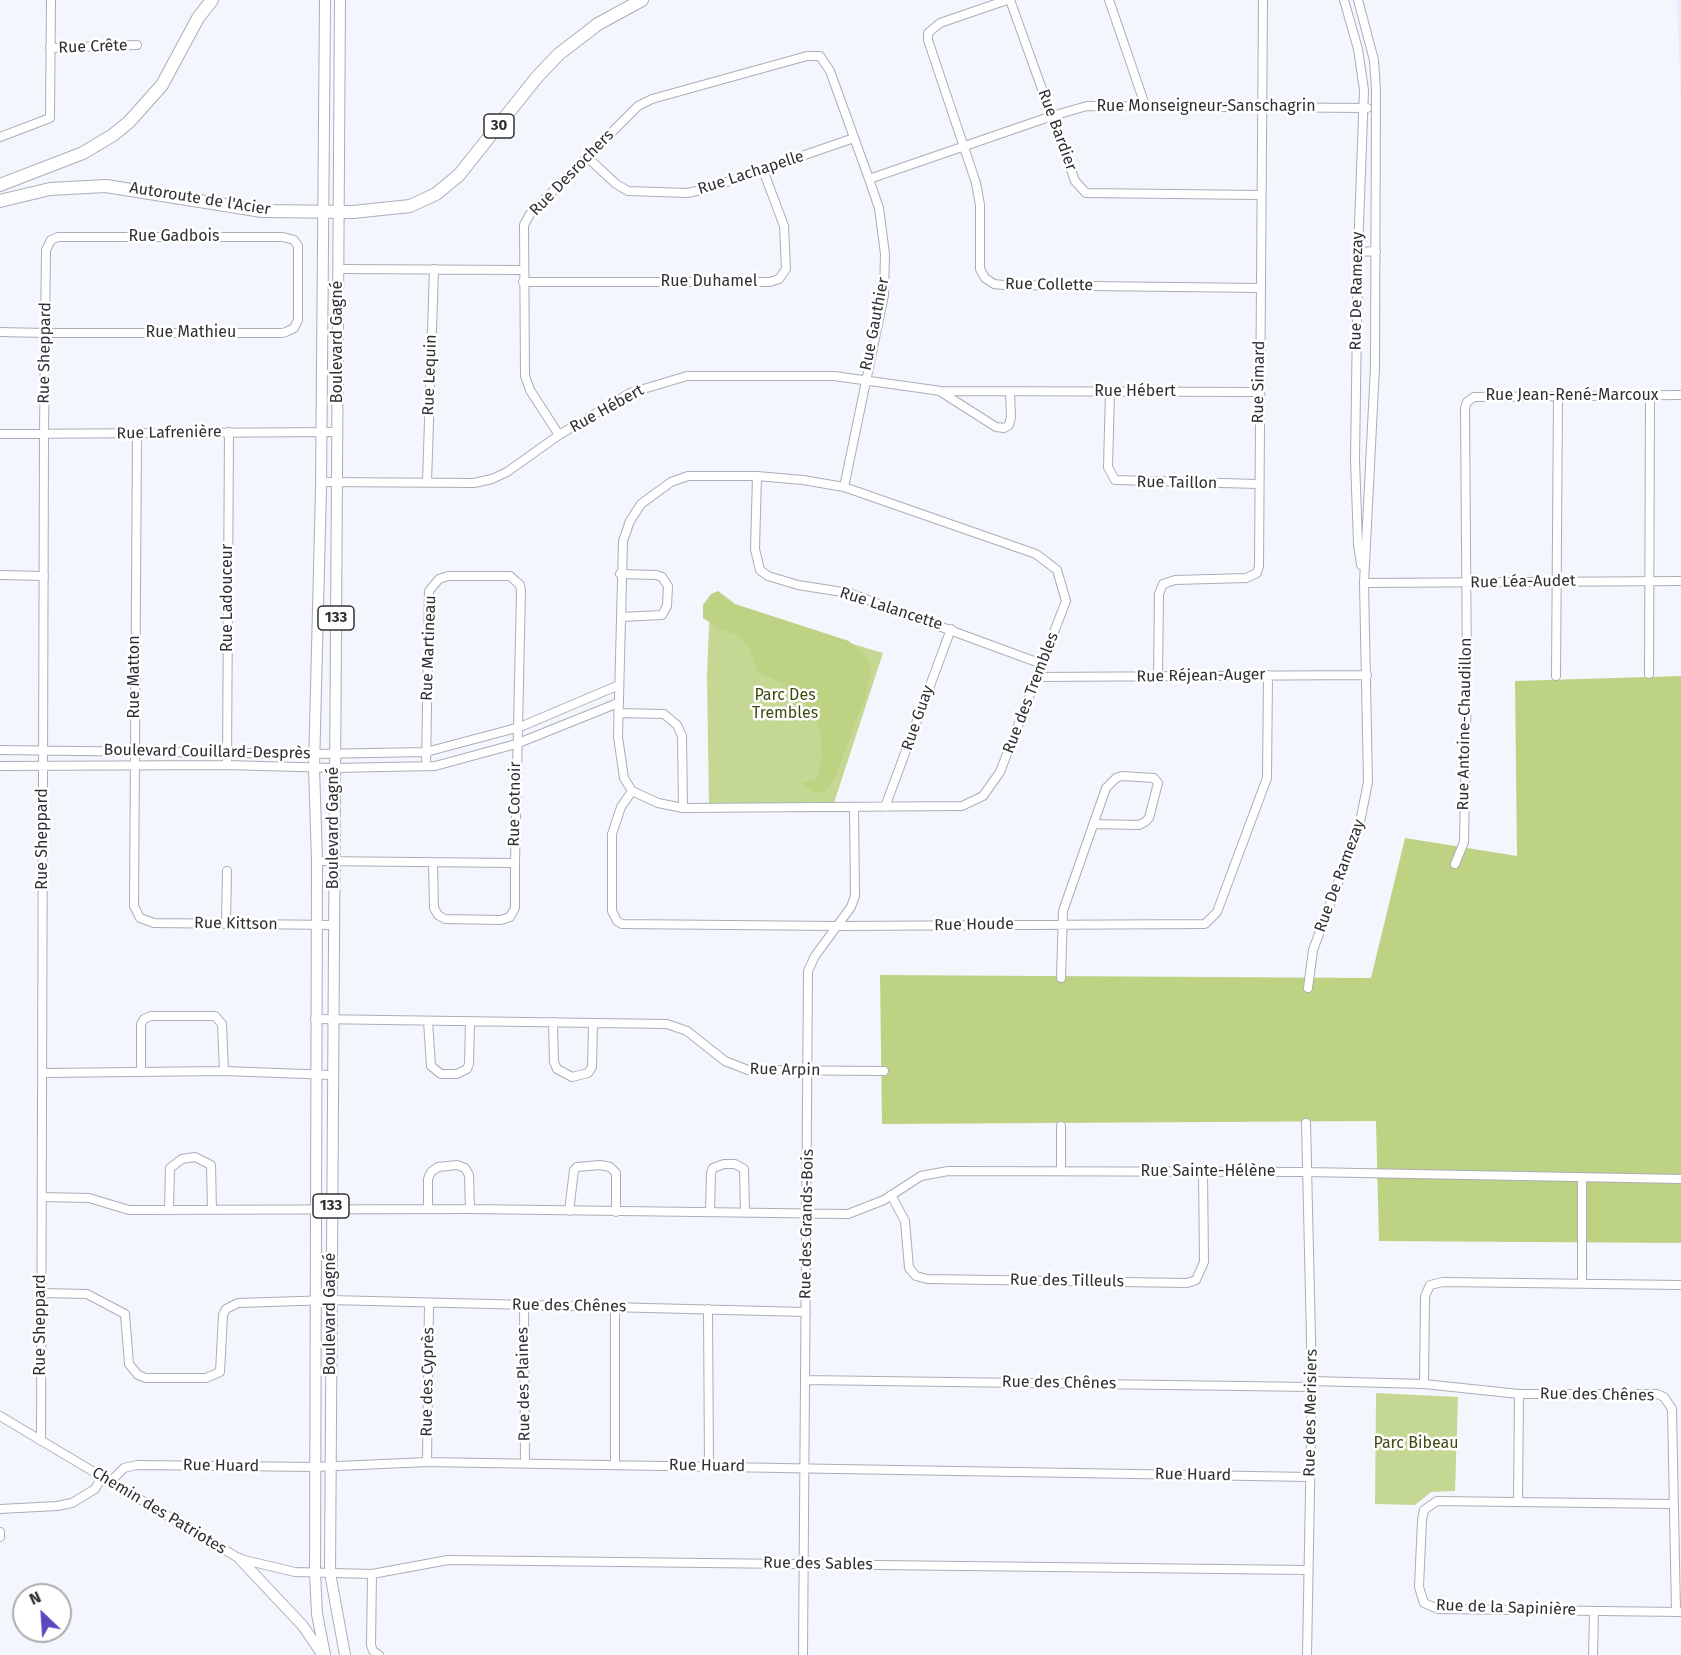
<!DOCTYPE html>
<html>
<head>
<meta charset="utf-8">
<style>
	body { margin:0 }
	#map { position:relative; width:1681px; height:1655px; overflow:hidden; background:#f4f6fd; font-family:"Fira Sans",sans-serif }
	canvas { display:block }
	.north { position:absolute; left:12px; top:1583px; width:60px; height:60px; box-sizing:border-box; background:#fff; border:2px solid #acacae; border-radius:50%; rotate:335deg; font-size:16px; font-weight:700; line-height:24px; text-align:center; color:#2f3034 }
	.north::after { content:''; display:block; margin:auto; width:21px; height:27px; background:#5a48c1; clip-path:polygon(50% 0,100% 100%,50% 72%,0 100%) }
</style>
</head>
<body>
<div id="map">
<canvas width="1681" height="1655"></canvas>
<div class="north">N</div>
</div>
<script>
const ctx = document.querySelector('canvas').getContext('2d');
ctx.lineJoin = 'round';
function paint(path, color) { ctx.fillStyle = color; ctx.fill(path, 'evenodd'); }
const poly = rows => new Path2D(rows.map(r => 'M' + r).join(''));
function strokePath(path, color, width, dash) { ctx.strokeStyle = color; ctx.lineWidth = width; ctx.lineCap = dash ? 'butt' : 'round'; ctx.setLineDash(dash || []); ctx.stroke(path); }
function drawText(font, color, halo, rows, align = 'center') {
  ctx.font = font + ' "Fira Sans",sans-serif'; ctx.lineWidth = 5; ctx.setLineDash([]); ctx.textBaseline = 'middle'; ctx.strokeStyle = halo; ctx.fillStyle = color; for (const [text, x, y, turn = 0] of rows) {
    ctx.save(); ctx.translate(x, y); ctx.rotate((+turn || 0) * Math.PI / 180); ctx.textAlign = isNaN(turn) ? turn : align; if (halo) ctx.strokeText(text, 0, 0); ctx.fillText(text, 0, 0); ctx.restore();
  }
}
const built = poly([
	[1677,0,1681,0,1681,103]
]);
const green = poly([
	[710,601,883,653,833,806,709,808,707,675],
	[1376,1393,1458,1397,1455,1491,1431,1492,1415,1505,1375,1504]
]);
const forest = poly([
	[718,591,735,604,849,641,866,657,872,669,864,701,835,777,826,791,815,794,801,783,818,778,822,757,820,730,814,713,784,684,757,672,748,645,739,635,721,630,703,618,703,605,711,594],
	[1681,676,1681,1243,1379,1241,1376,1121,882,1124,880,975,1371,978,1405,838,1517,856,1515,681]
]);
const minor = poly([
	[1007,0,940,23,928,33,928,40,976,183,980,205,980,269,985,278,994,284,1004,285,1261,288],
	[1010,0,1075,181,1086,193,1260,195],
	[1109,0,1145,105],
	[1344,0,1358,49,1364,90,1358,252,1355,460,1358,544,1361,565],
	[50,48,137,45],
	[0,137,50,118,51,0],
	[587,157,616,184,628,191,687,193,706,189,854,138],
	[869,179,1052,116,1087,106,1367,108],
	[1358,252,1376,251],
	[339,269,523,270],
	[523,282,770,282,779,279,786,269,784,226,763,170],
	[0,332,45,333,282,333,286,332,294,328,298,320,298,246,294,240,283,237,58,237,51,240,46,250,45,333,44,435,41,1441],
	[941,392,996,427,1004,428,1009,425,1011,417,1010,392],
	[1110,392,1108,467,1115,480,1258,484],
	[0,434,337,432],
	[137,434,134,906,140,918,154,923,334,925],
	[559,435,530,390,525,376,524,225,530,214,638,106,652,99,807,56,820,56,830,71,869,179,879,208,885,254,884,295,844,487],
	[688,476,757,476,803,480,844,487,1036,554,1057,570,1066,601,1000,772,983,796,962,806,683,808,658,803,632,791,624,778,618,737,623,541,630,521,641,504,671,482,688,476],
	[757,476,755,549,760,570,768,576,798,585,849,593,1042,664],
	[321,482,474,483,492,479,507,472,559,435,630,393,687,376,834,376,941,391,1259,392],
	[427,482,434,269],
	[620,574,656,575,662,577,668,586,667,606,662,615,621,617],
	[0,575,44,576],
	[1364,583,1681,581],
	[1649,674,1650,396],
	[1556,676,1558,395],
	[1036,677,1367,675],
	[1158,677,1159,594,1163,584,1175,580,1246,578,1257,573,1259,566,1263,0],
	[618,713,664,714,677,725,682,736,683,808],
	[0,750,315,754,426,752,520,727,619,685],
	[227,765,229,432],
	[0,766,227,765,334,768,435,766,516,744,618,703],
	[632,791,621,807,612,834,612,911,617,921,622,924,836,926,1205,924,1217,912,1267,778,1268,675],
	[885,807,951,629],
	[317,861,515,863,521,591,520,585,510,576,448,576,439,579,429,591,426,766],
	[433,863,434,908,438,915,445,919,501,920,510,917,515,908,515,863],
	[1455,864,1464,842,1467,679,1465,408,1467,402,1474,397,1681,395],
	[226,923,227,871],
	[1061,978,1063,911,1106,788,1116,778,1122,776,1154,778,1158,783,1149,818,1145,822,1139,825,1094,824],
	[1308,988,1313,950,1359,827,1368,782,1364,583,1375,367,1376,90,1374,60,1358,0],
	[315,1019,667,1024,687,1031,725,1061,748,1070,884,1071],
	[428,1021,431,1066,441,1074,457,1074,467,1069,469,1064,470,1021],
	[553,1022,554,1062,557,1069,572,1077,588,1073,592,1067,593,1023],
	[141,1071,141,1024,144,1019,151,1016,215,1016,222,1024,224,1071],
	[44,1073,224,1071,332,1075],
	[1306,1123,1312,1381,1307,1655],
	[1061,1126,1061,1171],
	[1582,1178,1582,1283],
	[891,1195,905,1221,909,1268,916,1276,927,1279,1187,1283,1196,1280,1204,1262,1203,1173],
	[42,1197,89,1198,129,1210,470,1209,848,1214,884,1200,921,1176,948,1171,1306,1172,1681,1179],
	[169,1209,170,1168,182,1159,195,1157,211,1165,212,1210],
	[428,1209,428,1179,431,1172,438,1167,457,1165,465,1168,469,1175,470,1209],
	[569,1211,574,1170,577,1167,600,1165,610,1167,616,1173,616,1212],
	[710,1212,711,1173,713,1168,724,1164,735,1164,744,1169,745,1212],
	[41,1293,87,1294,125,1314,129,1364,138,1375,146,1378,206,1378,220,1372,223,1315,226,1309,238,1303,331,1300,806,1312],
	[524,1305,525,1463],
	[708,1309,709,1466],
	[806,1380,1312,1387],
	[1312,1381,1424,1384,1519,1394,1657,1394,1664,1397,1672,1409,1676,1612],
	[1424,1384,1425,1296,1430,1285,1443,1282,1681,1285],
	[0,1416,240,1559,295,1572,372,1574,448,1560,1307,1570],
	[427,1462,429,1303],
	[615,1465,615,1307],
	[110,1482,124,1468,137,1465,315,1467,427,1462,1310,1477],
	[1518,1501,1519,1394],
	[1672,1504,1437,1501,1424,1510,1422,1520,1419,1587,1424,1603,1438,1609,1681,1612],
	[0,1509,57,1506,72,1503,95,1489,102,1477],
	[0,1532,0,1537],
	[372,1574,371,1645,373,1651,379,1655],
	[803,1655,808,971,815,956,851,907,855,896,854,807],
	[1593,1655,1594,1612]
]);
const major = poly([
	[325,0,321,489,314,768,317,861,315,1573,317,1614,325,1655],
	[340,0,330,1573,345,1655],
	[240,1559,303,1626,322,1654]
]);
const highway = poly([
	[0,185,83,153,113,135,129,122,162,85,198,18,212,0],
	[0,201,50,189,106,186,262,211,353,212,410,206,436,194,459,175,537,77,559,54,598,24,642,0]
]);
const shields = [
	[499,126,30],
	[336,618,36],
	[331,1206,36]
];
const shieldNames = [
	["30",499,126],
	["133",336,618],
	["133",331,1206]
];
const streetNames = [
	["Rue Crête",93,47,-2],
	["Rue Monseigneur-Sanschagrin",1206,107],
	["Rue Bardier",1057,130,70],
	["Rue Desrochers",572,173,-46],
	["Rue Lachapelle",751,173,-18],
	["Autoroute de l'Acier",200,199,9],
	["Rue Gadbois",174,237],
	["Rue Duhamel",709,282],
	["Rue Collette",1049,285,1],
	["Rue De Ramezay",1357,291,-89],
	["Rue Gauthier",875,324,-79],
	["Rue Mathieu",191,333],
	["Boulevard Gagné",338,342,-90],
	["Rue Sheppard",45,353,-89],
	["Rue Lequin",430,375,-88],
	["Rue Simard",1259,382,-89],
	["Rue Hébert",1135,392],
	["Rue Jean-René-Marcoux",1572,396],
	["Rue Hébert",607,409,-29],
	["Rue Lafrenière",169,433,-1],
	["Rue Taillon",1177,483,1],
	["Rue Léa-Audet",1523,582,-1],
	["Rue Ladouceur",228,598,-90],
	["Rue Lalancette",891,609,18],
	["Rue Martineau",429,648,-88],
	["Rue Réjean-Auger",1201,676,-1],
	["Rue Matton",135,677,-90],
	["Rue des Trembles",1031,693,-69],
	["Rue Guay",918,718,-71],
	["Rue Antoine-Chaudillon",1465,724,-89],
	["Boulevard Couillard-Desprès",207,752,1],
	["Rue Cotnoir",515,804,-89],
	["Boulevard Gagné",334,828,-90],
	["Rue Sheppard",43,839,-90],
	["Rue De Ramezay",1340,876,-70],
	["Rue Kittson",236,924,1],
	["Rue Houde",974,925,-1],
	["Rue Arpin",785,1070,1],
	["Rue Sainte-Hélène",1208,1172],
	["Rue des Grands-Bois",807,1224,-89],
	["Rue des Tilleuls",1067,1281,1],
	["Rue des Chênes",569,1306,1],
	["Boulevard Gagné",331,1314,-90],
	["Rue Sheppard",41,1325,-90],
	["Rue des Cyprès",428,1382,-89],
	["Rue des Chênes",1059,1383,1],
	["Rue des Plaines",524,1384,-91],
	["Rue des Chênes",1597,1395,1],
	["Rue des Merisiers",1311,1413,-89],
	["Rue Huard",221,1466,1],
	["Rue Huard",707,1466,1],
	["Rue Huard",1193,1475,1],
	["Chemin des Patriotes",159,1511,31],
	["Rue des Sables",818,1564,1],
	["Rue de la Sapinière",1506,1608,2]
];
const parkNames = [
	["Parc Des",785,696],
	["Trembles",785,714],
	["Parc Bibeau",1416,1444]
];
paint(built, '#e6ebfe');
paint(green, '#c5d893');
paint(forest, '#bdd283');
strokePath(minor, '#abaeb9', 10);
strokePath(major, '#abaeb9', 12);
strokePath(highway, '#abaeb9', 14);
strokePath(minor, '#fff', 8);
strokePath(major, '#fff', 10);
strokePath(highway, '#fff', 12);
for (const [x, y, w] of shields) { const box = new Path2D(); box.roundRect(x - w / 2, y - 12, w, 24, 4.5); ctx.fillStyle = '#fff'; ctx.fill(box); strokePath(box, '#2f3034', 1.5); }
drawText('bold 15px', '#2f3034', null, shieldNames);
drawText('16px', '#2f3034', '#fff', streetNames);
drawText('16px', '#3e4a10', '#fff', parkNames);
</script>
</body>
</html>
